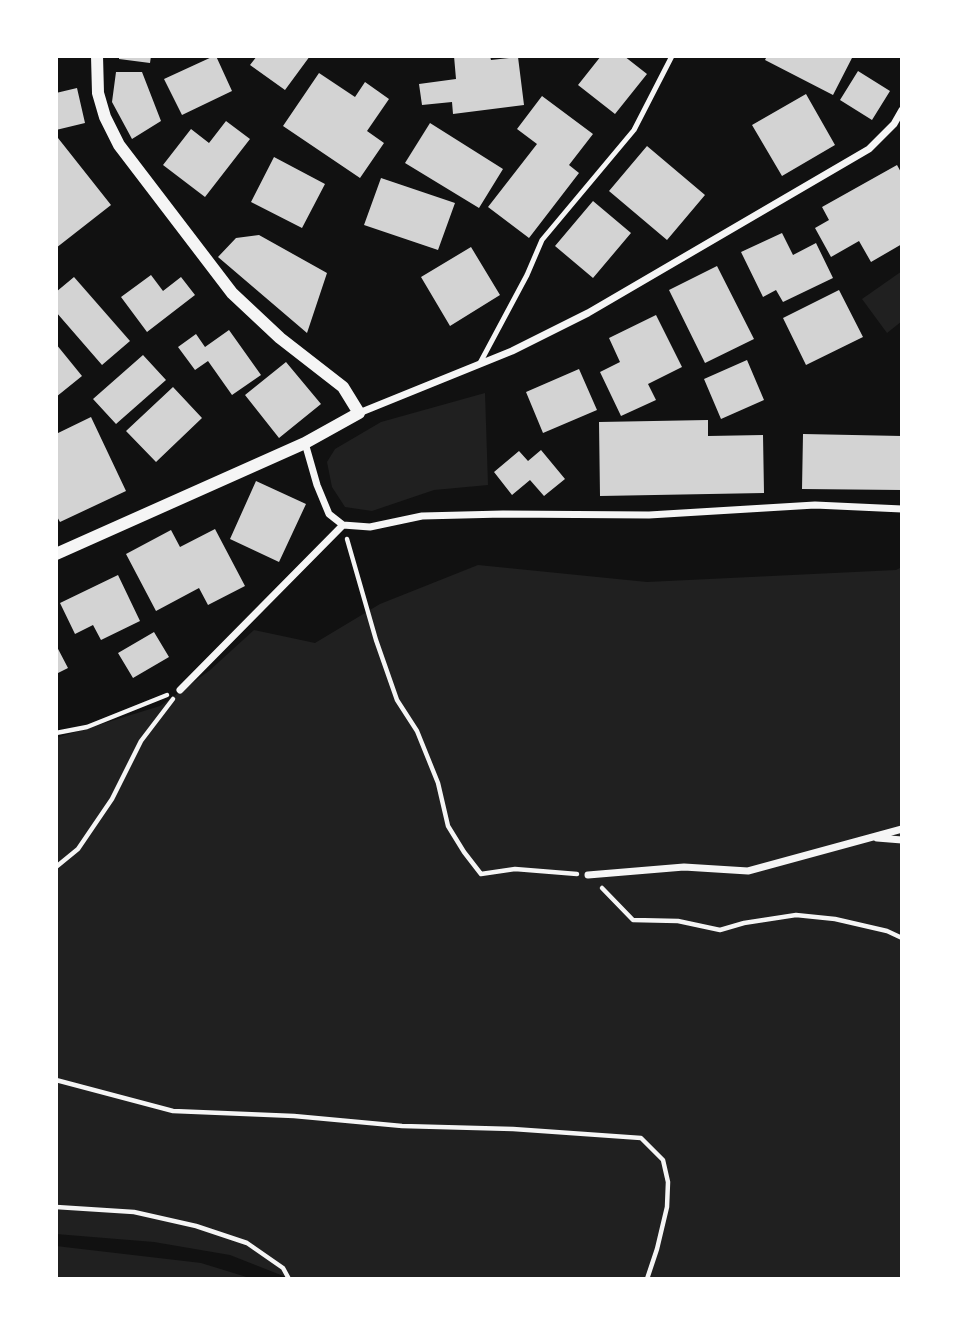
<!DOCTYPE html>
<html>
<head>
<meta charset="utf-8">
<style>
	body { margin:0 }
	#map { position:relative; width:958px; height:1335px; overflow:hidden; background:#111; font-family:"Fira Sans",sans-serif }
	canvas { display:block }
	.frame { position:absolute; inset:0; border:58px solid #fff; pointer-events:none }
</style>
</head>
<body>
<div id="map">
<canvas width="958" height="1335"></canvas>
<div class="frame"></div>
</div>
<script>
const ctx = document.querySelector('canvas').getContext('2d');
ctx.lineJoin = 'round';
function paint(path, color) { ctx.fillStyle = color; ctx.fill(path, 'evenodd'); }
const poly = rows => new Path2D(rows.map(r => 'M' + r).join(''));
function strokePath(path, color, width, dash) { ctx.strokeStyle = color; ctx.lineWidth = width; ctx.lineCap = dash ? 'butt' : 'round'; ctx.setLineDash(dash || []); ctx.stroke(path); }
const green = poly([
	[902,271,902,321,887,333,862,299],
	[485,393,488,485,434,490,372,511,345,507,332,487,327,462,335,449,381,422],
	[478,565,647,582,896,570,902,567,902,1279,291,1279,230,1255,154,1242,56,1234,56,738,160,706,209,671,254,630,315,643,380,604],
	[56,1246,201,1263,253,1279,56,1279]
]);
const building = poly([
	[119,56,151,56,150,63,119,59],
	[214,56,216,56,232,91,182,115,164,79],
	[257,56,310,56,285,90,250,65],
	[454,56,490,56,491,60,518,57,524,105,453,114,452,102,422,105,419,84,456,79],
	[601,56,624,56,647,74,615,114,578,85],
	[767,56,853,56,833,95,765,60],
	[858,71,890,91,872,120,840,100],
	[116,72,142,72,161,121,132,139,112,102],
	[319,73,355,97,365,82,389,99,367,131,384,143,360,178,283,126],
	[77,88,85,123,56,130,56,93],
	[806,94,835,145,782,176,752,125],
	[542,96,593,134,569,165,579,173,529,238,488,207,537,144,517,129],
	[226,121,250,139,205,197,163,165,191,129,209,143],
	[430,123,503,169,479,208,405,163],
	[58,138,111,205,56,248,56,139],
	[647,146,705,195,667,240,609,191],
	[274,157,325,184,302,228,251,202],
	[897,165,902,174,902,244,871,262,859,241,831,257,815,228,829,220,822,207],
	[381,178,455,203,438,250,364,225],
	[593,201,631,233,593,278,555,246],
	[782,233,793,255,816,243,833,278,783,302,776,290,763,297,741,252],
	[259,235,327,273,307,333,218,257,236,238],
	[471,247,500,295,450,326,421,277],
	[717,266,754,339,705,363,669,290],
	[151,275,163,291,181,277,195,295,147,332,121,297],
	[74,277,130,341,102,365,56,312,56,292],
	[839,290,863,337,806,365,783,318],
	[656,315,682,367,648,384,656,400,621,416,600,372,620,362,609,338],
	[229,330,261,375,232,395,208,361,195,370,178,347,196,334,205,347],
	[56,344,82,376,56,397],
	[143,355,166,380,116,424,93,399],
	[747,360,764,400,721,419,704,379],
	[286,362,321,404,279,438,245,395],
	[579,369,597,410,543,433,526,392],
	[173,387,202,418,156,462,126,431],
	[91,417,126,491,60,522,56,515,56,434],
	[708,420,708,436,763,435,764,493,600,496,599,422],
	[803,434,902,436,902,490,802,489],
	[541,450,565,479,544,496,530,480,512,495,494,472,519,451,528,461],
	[256,481,306,504,279,562,230,539],
	[215,529,245,586,208,605,199,588,156,611,126,554,171,530,180,547],
	[118,575,140,621,101,640,93,625,75,634,60,603],
	[154,632,169,657,133,678,118,653],
	[56,645,68,668,56,674]
]);
const path = poly([
	[347,539,376,640,397,700,417,731,438,783,448,826,464,852,481,874,515,869,577,874],
	[56,733,87,727,167,695],
	[56,867,78,849,112,799,141,741,173,699],
	[602,888,633,920,678,921,720,930,744,923,796,915,835,919,887,931,902,938],
	[56,1080,173,1111,294,1116,402,1126,513,1129,641,1138,663,1160,668,1182,667,1207,657,1249,647,1279],
	[56,1207,134,1212,196,1226,247,1243,283,1268,289,1279]
]);
const service = poly([
	[480,363,527,275,542,240,634,130,672,56]
]);
const minor = poly([
	[359,413,512,351,588,313,869,149,894,124,902,110],
	[305,443,317,485,329,514,343,525,370,527,422,516,503,514,649,515,815,505,902,509],
	[180,690,343,525],
	[877,838,902,840],
	[588,875,684,867,748,871,902,829]
]);
const tertiary = poly([
	[56,554,305,443,359,413,343,387,280,338,232,293,119,145,105,117,98,93,97,56]
]);
paint(green, '#202020');
paint(building, '#d3d3d3');
strokePath(path, '#f5f5f5', 4.5);
strokePath(service, '#f5f5f5', 5);
strokePath(minor, '#f5f5f5', 7);
strokePath(tertiary, '#f5f5f5', 12);
</script>
</body>
</html>
